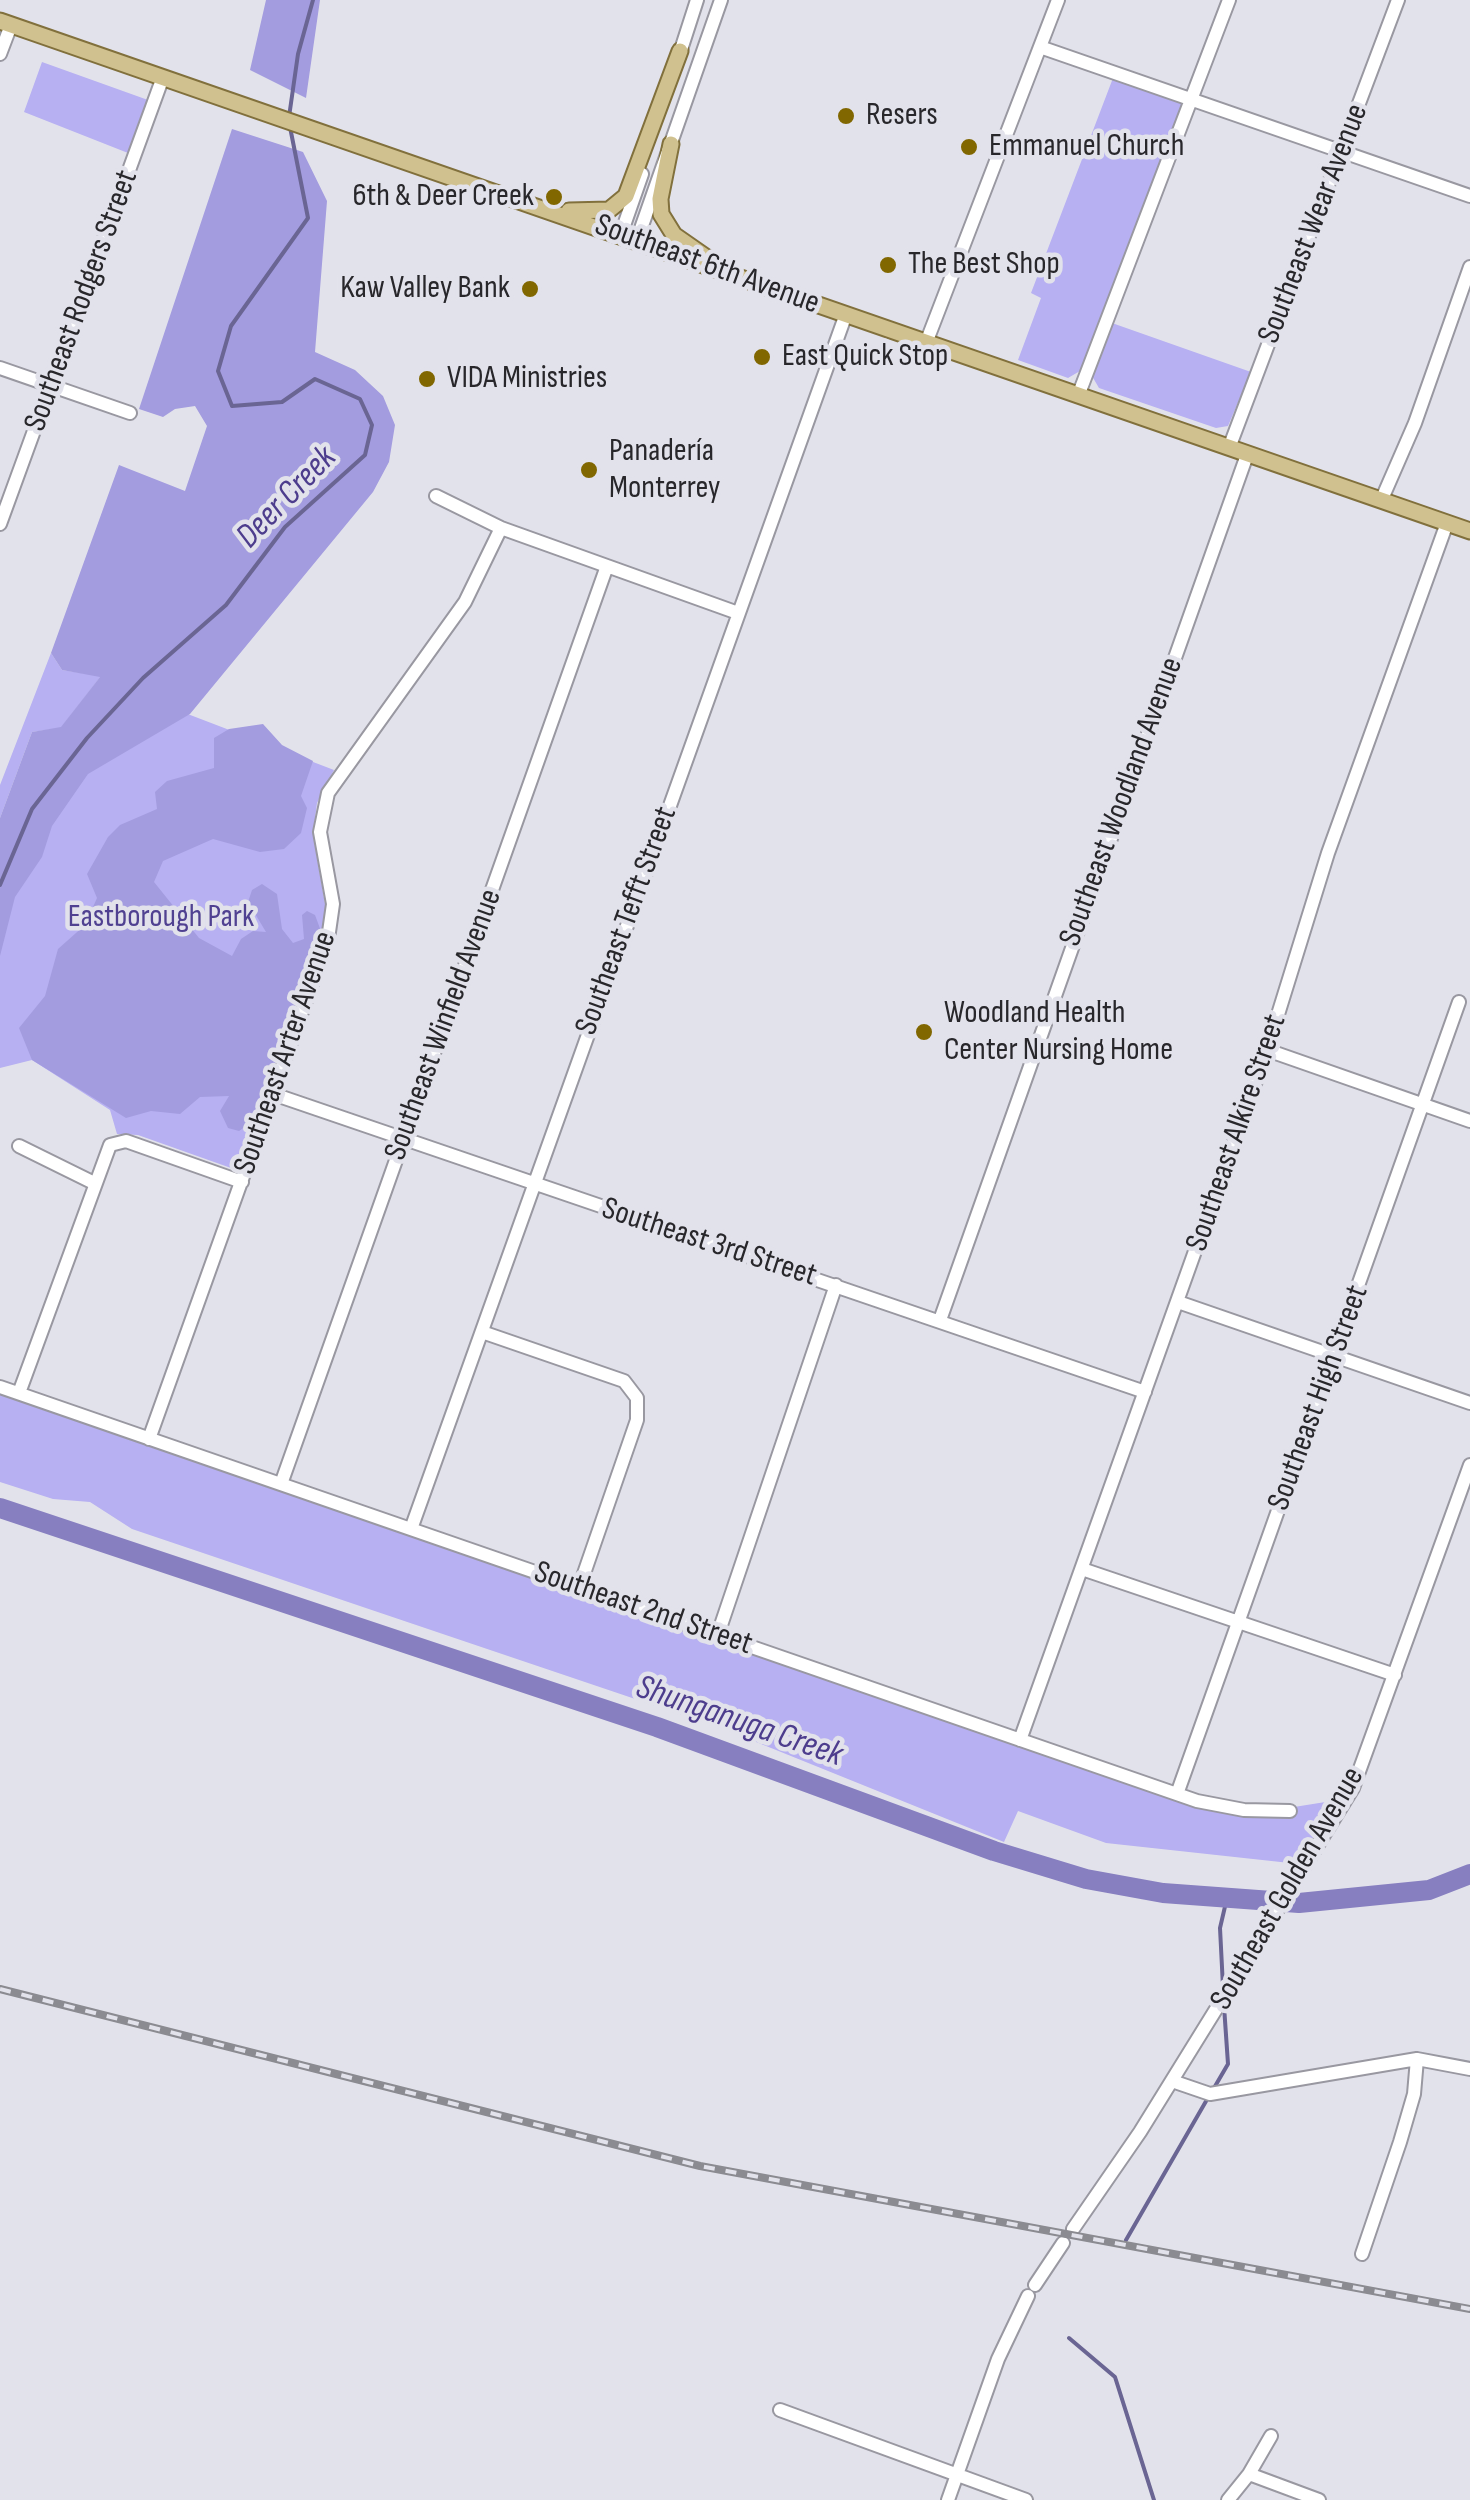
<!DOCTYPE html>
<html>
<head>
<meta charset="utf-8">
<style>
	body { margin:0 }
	canvas { display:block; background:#e2e2eb }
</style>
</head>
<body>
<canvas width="1470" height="2500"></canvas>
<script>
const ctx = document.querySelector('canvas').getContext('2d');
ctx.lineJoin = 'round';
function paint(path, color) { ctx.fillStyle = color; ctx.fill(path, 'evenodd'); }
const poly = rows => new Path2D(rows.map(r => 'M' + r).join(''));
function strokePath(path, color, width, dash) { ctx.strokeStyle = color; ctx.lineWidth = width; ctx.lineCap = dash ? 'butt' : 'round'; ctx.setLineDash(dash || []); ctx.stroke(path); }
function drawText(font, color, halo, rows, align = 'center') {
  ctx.font = font + ' "Sofia Sans Condensed",sans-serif'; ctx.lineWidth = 9; ctx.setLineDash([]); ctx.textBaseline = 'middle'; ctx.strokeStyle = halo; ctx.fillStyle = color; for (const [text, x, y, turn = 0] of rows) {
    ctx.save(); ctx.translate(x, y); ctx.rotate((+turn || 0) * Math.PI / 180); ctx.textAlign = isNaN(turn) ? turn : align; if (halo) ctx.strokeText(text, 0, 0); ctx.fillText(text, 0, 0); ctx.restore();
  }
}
const green = poly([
	[42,62,148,100,128,153,24,112],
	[1113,78,1184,104,1080,371,1068,378,1018,360,1041,298,1031,293],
	[1112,323,1251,372,1228,426,1216,428,1099,388,1092,376],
	[51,653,62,670,101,676,61,728,32,732,0,818,0,785],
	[138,695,334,770,317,803,313,835,327,915,242,1158,231,1168,138,1135,117,1134,110,1110,32,1060,0,1068,0,897],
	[0,1393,1170,1798,1210,1810,1276,1817,1294,1814,1294,1807,1338,1800,1299,1864,1106,1843,1018,1811,1004,1842,724,1729,132,1529,90,1502,53,1499,0,1482]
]);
const forest = poly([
	[266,0,320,0,306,98,250,70],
	[232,129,303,152,327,201,315,352,355,370,383,396,395,425,389,462,373,492,190,714,88,774,52,826,42,857,15,897,0,956,0,818,32,732,61,727,100,677,62,670,51,653,119,465,185,491,207,426,195,406,175,409,163,417,139,409],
	[263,724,282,745,313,761,301,796,307,808,301,833,284,849,260,852,213,839,163,861,154,882,199,938,232,956,241,939,253,931,266,932,248,902,252,890,262,884,277,894,282,929,293,943,304,939,302,915,307,911,315,915,322,934,257,1118,239,1131,228,1128,220,1111,229,1096,200,1097,180,1114,151,1111,126,1118,32,1060,19,1028,45,996,58,949,85,925,97,898,87,874,108,837,120,825,157,809,155,792,167,781,214,768,214,738,229,729]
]);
const stream = poly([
	[289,117,298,54,313,0],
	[0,885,32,809,87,738,143,678,226,605,285,527,365,455,372,425,360,399,315,379,282,402,232,406,218,371,231,326,308,218,290,127],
	[1223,1987,1220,1928,1227,1898],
	[1214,2088,1228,2064,1224,2006],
	[1126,2240,1209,2096],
	[1069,2338,1115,2377,1154,2500]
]);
const river = poly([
	[0,1508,657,1727,994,1851,1086,1879,1163,1893,1299,1903,1429,1890,1470,1874]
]);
const minor = poly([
	[1040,47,1470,196],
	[0,54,11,25],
	[678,59,697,0],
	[621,234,642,174],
	[637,240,721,0],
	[926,343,1058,0],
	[0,368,130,413],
	[1078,396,1229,0],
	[1229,448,1398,0],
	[436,496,501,528,738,613],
	[1381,501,1415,423,1470,267],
	[0,524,163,77],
	[1267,1050,1470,1121],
	[273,1094,1145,1392],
	[19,1146,94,1183],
	[1178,1302,1470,1403],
	[940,1320,1247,455],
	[482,1332,624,1381,637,1398,637,1420,579,1588],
	[0,1387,1197,1801,1244,1810,1290,1811],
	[19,1393,110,1145,126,1141,242,1182],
	[149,1439,328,939,333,904,320,832,328,793,465,602,501,528],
	[281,1484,607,566],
	[411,1529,846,314],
	[1082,1569,1395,1675],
	[718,1634,836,1285],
	[1020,1740,1267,1050,1328,853,1447,523],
	[1177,1794,1459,1002],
	[1172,2081,1210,2094,1417,2059,1470,2069],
	[1073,2229,1140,2132,1353,1788,1470,1465],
	[1362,2254,1400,2142,1414,2094,1417,2059],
	[1035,2285,1063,2243],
	[780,2410,1026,2500],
	[1249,2474,1319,2500],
	[948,2500,998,2359,1028,2296],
	[1228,2500,1249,2474,1271,2436]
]);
const major = poly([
	[0,21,1470,531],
	[671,144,660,199,661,214,674,235,707,258],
	[569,211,609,210,626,196,680,51]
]);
const rail = poly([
	[0,1989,700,2166,1470,2309]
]);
const markers = [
	[846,116,10,"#816700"],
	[969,147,10,"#816700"],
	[554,197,10,"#816700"],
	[888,265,10,"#816700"],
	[530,289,10,"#816700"],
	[762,357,10,"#816700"],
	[427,379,10,"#816700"],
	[589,470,10,"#816700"],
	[924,1032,10,"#816700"]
];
const poiNames = [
	["Resers",866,116],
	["Emmanuel Church",989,147],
	["6th & Deer Creek",534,197,"right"],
	["The Best Shop",908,265],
	["Kaw Valley Bank",510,289,"right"],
	["East Quick Stop",782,357],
	["VIDA Ministries",447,379],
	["Panadería",609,452],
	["Monterrey",609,489],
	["Woodland Health",944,1014],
	["Center Nursing Home",944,1051]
];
const streetNames = [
	["Southeast Wear Avenue",1314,224,-69],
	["Southeast 6th Avenue",707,265,20],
	["Southeast Rodgers Street",82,301,-70],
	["Southeast Woodland Avenue",1122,802,-70],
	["Southeast Tefft Street",627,921,-70],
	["Southeast Winfield Avenue",444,1025,-70],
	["Southeast Arter Avenue",286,1053,-71],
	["Southeast Alkire Street",1237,1133,-71],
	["Southeast 3rd Street",709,1243,18],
	["Southeast High Street",1319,1398,-70],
	["Southeast 2nd Street",643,1609,19],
	["Southeast Golden Avenue",1288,1889,-60]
];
const parkNames = [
	["Eastborough Park",161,918]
];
const waterNames = [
	["Deer Creek",287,498,-46],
	["Shunganuga Creek",739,1722,19]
];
paint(green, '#b7b0f2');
paint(forest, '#a39cdf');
strokePath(stream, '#6a6593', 4);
strokePath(river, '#877fc0', 20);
strokePath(minor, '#9998a1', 16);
strokePath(major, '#81703c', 19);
strokePath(minor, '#fff', 12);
strokePath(major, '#d0c18f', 15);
strokePath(rail, '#8b8b91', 8);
strokePath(rail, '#e2e2eb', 4, [11]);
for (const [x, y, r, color] of markers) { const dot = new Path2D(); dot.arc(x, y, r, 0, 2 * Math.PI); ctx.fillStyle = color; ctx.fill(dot); strokePath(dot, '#e2e2eb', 4); }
drawText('32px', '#28272b', '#e2e2eb', poiNames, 'left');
drawText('32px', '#28272b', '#e2e2eb', streetNames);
drawText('32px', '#504191', '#e2e2eb', parkNames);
drawText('italic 35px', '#4d3d8d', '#e2e2eb', waterNames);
</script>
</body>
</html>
